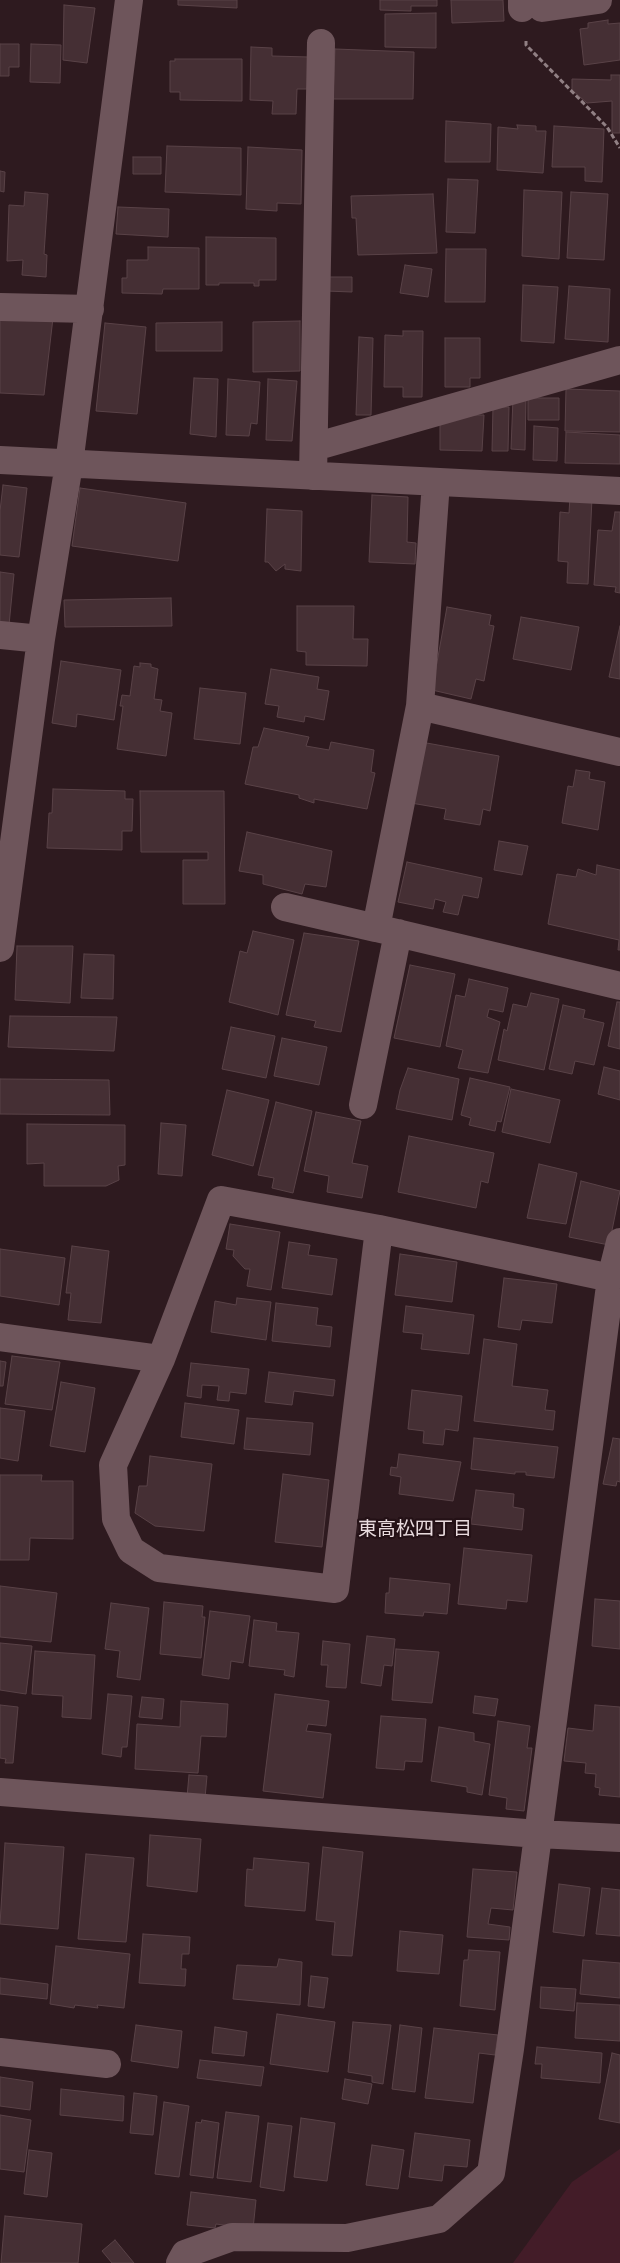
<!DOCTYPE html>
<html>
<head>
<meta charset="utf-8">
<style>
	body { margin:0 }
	canvas { display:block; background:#2e1a1f }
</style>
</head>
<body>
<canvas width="620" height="2263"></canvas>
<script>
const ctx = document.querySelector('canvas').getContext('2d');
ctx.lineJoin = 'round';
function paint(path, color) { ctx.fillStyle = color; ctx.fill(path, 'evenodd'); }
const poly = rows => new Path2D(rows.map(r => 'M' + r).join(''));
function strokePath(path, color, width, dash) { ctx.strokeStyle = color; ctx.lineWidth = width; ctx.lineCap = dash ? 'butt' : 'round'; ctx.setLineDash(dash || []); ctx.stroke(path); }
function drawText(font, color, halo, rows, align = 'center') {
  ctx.font = font + ' Lato,"Noto Sans JP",sans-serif'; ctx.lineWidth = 4.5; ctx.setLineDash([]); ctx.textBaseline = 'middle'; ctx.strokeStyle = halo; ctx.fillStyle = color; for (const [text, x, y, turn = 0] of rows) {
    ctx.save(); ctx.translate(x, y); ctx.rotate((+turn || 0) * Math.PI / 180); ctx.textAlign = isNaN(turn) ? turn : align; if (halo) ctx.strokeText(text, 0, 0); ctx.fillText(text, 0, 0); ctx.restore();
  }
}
const green = poly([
	[620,2149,620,2263,513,2263,572,2182]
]);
const building = poly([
	[178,0,237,0,237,8,178,5,178,0],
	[380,0,437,0,437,6,411,6,411,11,380,10,380,0],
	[451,0,503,0,504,21,452,23,451,0],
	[64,5,95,8,87,63,63,60,64,5],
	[436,13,436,48,385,47,385,14,436,13],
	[608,20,608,24,620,23,620,60,584,65,580,29,588,28,588,23,608,20],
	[0,44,19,44,19,67,9,67,9,76,0,76,0,44],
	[31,44,61,45,60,83,30,82,31,44],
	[251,47,272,48,272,56,309,57,309,89,297,89,296,114,272,114,273,101,250,100,251,47],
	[335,49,414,52,413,99,333,99,335,49],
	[175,59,242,59,242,101,180,100,180,92,170,92,170,61,175,61,175,59],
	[611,75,620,75,620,133,612,133,612,101,587,103,572,90,572,79,611,80,611,75],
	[446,121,491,124,490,162,445,162,446,121],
	[517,125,536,126,536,131,546,131,543,173,497,170,498,127,518,129,517,125],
	[554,126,604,129,602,182,585,181,585,167,552,167,554,126],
	[167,146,241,148,241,195,165,192,167,146],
	[248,147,302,150,301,204,277,203,277,211,246,209,248,147],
	[133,157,161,157,161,174,133,174,133,157],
	[0,171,5,172,4,192,0,191,0,171],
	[448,179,478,180,475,233,446,232,448,179],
	[524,190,562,192,559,259,522,256,524,190],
	[25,192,48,194,44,254,47,255,46,277,22,275,23,260,7,261,9,205,24,206,25,192],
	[571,192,608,194,604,260,567,258,571,192],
	[433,194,437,253,358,255,356,218,352,218,351,196,433,194],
	[118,207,169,209,168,237,116,234,118,207],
	[206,237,276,238,276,280,259,280,259,286,254,286,254,283,219,283,219,285,206,285,206,237],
	[148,247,199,248,199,289,163,289,162,294,122,293,122,278,127,278,127,260,148,260,148,247],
	[446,249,486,249,485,302,445,302,446,249],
	[405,265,432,269,428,297,400,293,405,265],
	[326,277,352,277,352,292,326,291,326,277],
	[523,285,558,287,554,343,521,341,523,285],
	[569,286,610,289,608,342,565,339,569,286],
	[0,317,53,318,44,395,0,393,0,317],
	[300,321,300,371,253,372,253,322,300,321],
	[222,322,222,351,156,351,156,323,222,322],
	[105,323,146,327,137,414,96,411,105,323],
	[403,331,423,331,422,397,403,397,403,387,384,387,385,335,403,336,403,331],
	[359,337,373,338,371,415,356,415,359,337],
	[445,338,480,338,480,378,470,378,470,387,445,387,445,338],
	[194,378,218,379,216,437,190,434,194,378],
	[228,379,260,382,257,424,251,423,249,436,226,435,228,379],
	[268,379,297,381,292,441,266,440,268,379],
	[566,389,620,391,620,432,565,431,566,389],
	[526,397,525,450,511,449,513,398,526,397],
	[528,398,559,398,559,420,528,420,528,398],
	[493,407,509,407,508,451,492,451,493,407],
	[455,415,484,415,482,451,440,450,440,421,455,415],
	[534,426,558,428,557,461,533,460,534,426],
	[566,432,620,435,620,464,565,463,566,432],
	[3,485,27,488,19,557,0,555,0,511,3,485],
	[80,488,186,503,178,561,72,546,80,488],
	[372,495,408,497,407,542,416,543,415,564,369,562,372,495],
	[570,497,592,498,588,584,567,583,568,562,558,561,560,512,569,513,570,497],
	[267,509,302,511,301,571,285,569,285,564,276,571,268,562,265,562,267,509],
	[615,512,620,512,620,593,615,592,616,587,594,585,598,530,612,531,615,512],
	[0,572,14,574,9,625,0,623,0,572],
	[171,598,172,626,65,627,64,600,171,598],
	[297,606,354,606,353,639,368,639,367,666,306,665,306,652,297,651,297,606],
	[447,607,491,615,489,625,494,626,484,681,476,679,471,699,432,690,447,607],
	[521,617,579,627,571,670,513,659,521,617],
	[620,626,620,679,609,677,620,626],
	[61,661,121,670,114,720,77,714,76,727,52,723,61,661],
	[140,663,151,664,151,667,158,669,154,699,162,700,160,711,172,713,166,756,117,749,123,706,120,706,122,695,130,696,134,666,140,667,140,663],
	[271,669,319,677,317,689,329,691,324,720,305,716,304,722,277,717,279,706,265,704,271,669],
	[200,688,246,693,240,744,194,739,200,688],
	[264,728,309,737,306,746,329,750,331,742,374,750,371,772,375,773,367,809,314,799,314,803,299,798,299,795,245,784,253,747,258,747,264,728],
	[421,742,499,756,490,811,483,809,480,825,444,819,446,809,411,803,421,742],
	[576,770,590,772,589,779,605,782,598,830,562,823,568,786,573,787,576,770],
	[53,789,125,791,125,799,133,799,132,831,122,831,122,850,47,848,49,813,52,813,53,789],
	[140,791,224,791,225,904,183,904,183,860,208,860,208,852,141,852,140,791],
	[247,832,332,851,326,887,305,884,302,894,263,884,263,875,239,871,247,832],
	[499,841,528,846,522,875,494,870,499,841],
	[407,862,482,878,478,898,463,895,458,915,443,912,446,902,435,899,433,909,398,902,407,862],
	[597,865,620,870,620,950,618,950,619,940,548,924,557,874,576,877,578,869,596,875,597,865],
	[253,931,294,940,278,1015,229,1002,240,951,247,953,253,931],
	[304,933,359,941,341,1032,314,1027,316,1021,286,1015,304,933],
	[17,946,73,946,70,1003,15,1000,17,946],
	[84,954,114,955,113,999,81,998,84,954],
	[410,965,455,974,440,1047,394,1038,410,965],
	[469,979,508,988,503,1012,489,1009,487,1017,500,1022,488,1073,458,1068,463,1050,446,1046,456,995,465,997,469,979],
	[531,993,559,999,544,1070,498,1060,504,1029,507,1031,513,1004,527,1007,531,993],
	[617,1002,620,1002,620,1049,608,1046,617,1002],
	[563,1005,585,1010,583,1018,604,1023,594,1065,575,1061,572,1074,549,1069,563,1005],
	[10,1016,117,1017,114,1051,8,1047,10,1016],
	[231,1027,275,1036,266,1078,222,1069,231,1027],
	[282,1038,327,1047,319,1085,274,1076,282,1038],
	[604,1067,620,1071,620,1100,598,1094,604,1067],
	[408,1068,459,1079,452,1120,396,1109,400,1090,408,1068],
	[470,1078,510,1087,501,1122,497,1121,495,1131,469,1125,471,1118,461,1115,470,1078],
	[0,1079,109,1080,110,1115,0,1114,0,1079],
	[511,1089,560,1100,550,1143,502,1132,511,1089],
	[227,1090,269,1100,253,1166,212,1155,227,1090],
	[276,1102,312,1111,293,1193,272,1188,274,1178,258,1175,276,1102],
	[316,1112,361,1121,352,1163,368,1166,362,1198,327,1192,329,1176,304,1171,316,1112],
	[161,1123,186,1125,182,1176,158,1174,161,1123],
	[27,1124,125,1125,125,1165,118,1166,119,1180,106,1186,44,1186,44,1163,27,1164,27,1124],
	[409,1136,494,1153,488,1183,481,1181,476,1208,398,1192,409,1136],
	[539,1164,577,1173,566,1224,527,1218,539,1164],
	[581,1181,620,1191,609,1245,569,1237,581,1181],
	[230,1224,280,1232,271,1290,247,1286,250,1269,245,1269,233,1256,234,1250,226,1249,230,1224],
	[289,1242,310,1245,308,1255,337,1259,332,1295,282,1288,289,1242],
	[72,1246,109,1251,101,1323,68,1320,71,1293,66,1293,72,1246],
	[0,1249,65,1258,59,1305,0,1296,0,1249],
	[400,1254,457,1262,452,1302,395,1295,400,1254],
	[504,1278,557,1284,552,1323,522,1320,520,1330,498,1327,504,1278],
	[237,1298,271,1302,266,1340,211,1332,215,1301,236,1305,237,1298],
	[276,1303,318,1308,316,1325,332,1327,330,1347,272,1341,276,1303],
	[406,1306,474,1315,469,1354,421,1349,423,1334,403,1332,406,1306],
	[484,1339,517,1344,512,1386,548,1390,545,1410,555,1411,553,1430,474,1421,484,1339],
	[12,1356,60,1362,52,1410,5,1404,12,1356],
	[0,1361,6,1362,3,1386,0,1386,0,1361],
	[191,1363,249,1369,246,1394,230,1392,229,1401,217,1400,219,1386,202,1385,201,1398,187,1396,191,1363],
	[269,1372,335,1380,333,1396,294,1391,292,1405,265,1402,269,1372],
	[61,1382,95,1388,85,1452,50,1446,61,1382],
	[412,1390,462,1396,458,1431,445,1429,443,1445,423,1443,424,1431,408,1429,412,1390],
	[185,1403,239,1410,234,1444,181,1437,185,1403],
	[0,1408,25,1411,18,1461,0,1458,0,1408],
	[247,1418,313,1423,310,1455,244,1449,247,1418],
	[474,1438,558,1447,554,1478,526,1475,526,1472,515,1472,515,1474,471,1469,474,1438],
	[613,1438,620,1439,620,1482,617,1481,616,1486,603,1484,613,1438],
	[399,1454,461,1462,453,1501,399,1494,401,1477,390,1475,391,1467,397,1468,399,1454],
	[150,1456,212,1464,204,1531,155,1526,135,1513,139,1486,147,1486,150,1456],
	[283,1474,329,1480,322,1547,275,1542,283,1474],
	[0,1475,42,1475,41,1481,73,1481,73,1539,30,1538,29,1560,0,1560,0,1475],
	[476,1490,514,1494,513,1507,524,1509,522,1530,471,1524,476,1490],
	[464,1548,532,1555,527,1602,507,1600,506,1609,458,1604,464,1548],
	[390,1578,450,1584,447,1614,424,1612,423,1616,385,1613,386,1593,389,1593,390,1578],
	[0,1586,57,1593,51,1642,0,1637,0,1586],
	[595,1599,620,1601,620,1649,592,1646,595,1599],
	[164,1602,203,1606,202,1617,205,1617,201,1658,160,1654,164,1602],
	[111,1603,149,1608,140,1680,117,1677,120,1651,105,1649,111,1603],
	[210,1611,250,1616,243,1663,231,1661,229,1679,202,1675,210,1611],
	[254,1620,277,1623,276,1631,299,1633,294,1677,284,1675,285,1670,249,1666,254,1620],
	[367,1636,395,1639,392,1666,384,1665,381,1686,361,1683,367,1636],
	[323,1641,350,1644,346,1688,326,1687,328,1665,321,1665,323,1641],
	[0,1643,32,1646,26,1694,0,1690,0,1643],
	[396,1649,439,1652,432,1703,392,1700,396,1649],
	[35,1651,95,1655,91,1719,62,1717,63,1696,32,1694,35,1651],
	[108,1694,132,1696,127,1747,122,1747,121,1757,102,1754,108,1694],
	[275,1694,329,1701,326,1726,308,1724,306,1731,331,1734,323,1798,263,1791,275,1694],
	[475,1696,498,1699,495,1716,473,1713,475,1696],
	[142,1697,164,1699,162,1719,139,1717,142,1697],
	[181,1701,228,1704,226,1737,201,1736,198,1773,135,1769,137,1724,180,1727,181,1701],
	[0,1705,18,1707,13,1763,5,1763,6,1759,0,1758,0,1705],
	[595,1705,620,1707,620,1797,599,1795,600,1788,595,1787,596,1774,585,1773,586,1763,564,1761,568,1728,593,1731,595,1705],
	[381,1716,426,1719,422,1762,405,1761,404,1770,376,1768,381,1716],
	[498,1721,530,1726,527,1748,532,1748,524,1811,506,1809,507,1798,489,1795,498,1721],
	[439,1727,474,1733,474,1741,490,1744,482,1795,467,1792,467,1787,431,1781,439,1727],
	[189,1775,207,1776,205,1798,187,1797,189,1775],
	[150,1835,201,1839,197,1892,147,1886,150,1835],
	[5,1843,64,1847,58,1929,0,1924,5,1843],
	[323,1847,363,1852,352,1956,332,1955,335,1922,316,1920,323,1847],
	[86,1854,134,1858,126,1942,78,1939,86,1854],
	[254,1858,309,1863,305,1911,245,1906,247,1869,253,1870,254,1858],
	[473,1869,517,1872,513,1910,491,1908,488,1924,510,1927,509,1940,467,1937,473,1869],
	[559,1884,590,1888,584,1936,553,1932,559,1884],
	[602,1888,620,1890,620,1936,596,1934,602,1888],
	[400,1931,443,1935,439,1974,397,1971,400,1931],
	[143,1934,190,1937,189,1954,182,1954,181,1969,186,1969,185,1986,139,1983,143,1934],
	[56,1946,130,1954,124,2008,97,2005,98,2008,75,2005,74,2008,50,2004,56,1946],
	[469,1950,500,1952,495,2010,460,2006,464,1960,468,1960,469,1950],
	[279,1959,302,1962,300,2005,233,1999,237,1965,277,1967,279,1959],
	[583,1960,620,1963,620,1998,580,1994,583,1960],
	[311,1976,328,1978,324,2008,308,2006,311,1976],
	[0,1978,48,1984,47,1999,0,1994,0,1978],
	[541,1987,576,1989,574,2011,540,2008,541,1987],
	[577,2003,620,2005,620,2041,575,2038,577,2003],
	[277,2014,335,2022,328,2072,270,2064,277,2014],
	[353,2022,391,2025,383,2084,372,2082,372,2076,348,2072,353,2022],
	[136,2025,182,2031,178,2068,131,2061,136,2025],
	[400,2025,422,2028,415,2092,392,2089,400,2025],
	[215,2027,247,2032,244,2056,212,2053,215,2027],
	[434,2028,498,2035,495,2055,479,2053,473,2103,425,2098,434,2028],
	[537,2047,602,2053,600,2083,541,2078,542,2064,535,2064,537,2047],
	[612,2053,620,2055,620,2123,599,2119,612,2053],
	[200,2060,264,2067,261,2086,197,2078,200,2060],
	[0,2077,33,2082,30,2110,0,2106,0,2077],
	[345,2079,372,2084,368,2104,342,2099,345,2079],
	[61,2089,124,2096,123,2121,60,2115,61,2089],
	[134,2093,157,2096,153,2135,130,2133,134,2093],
	[164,2102,189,2106,179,2177,155,2174,164,2102],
	[226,2112,259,2116,251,2182,217,2178,226,2112],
	[0,2115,31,2120,24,2172,0,2169,0,2115],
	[301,2118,335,2123,327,2181,294,2177,301,2118],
	[202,2120,219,2123,213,2178,190,2175,196,2122,201,2123,202,2120],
	[268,2123,292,2126,284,2191,260,2187,268,2123],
	[415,2133,470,2140,467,2167,444,2165,442,2181,409,2177,415,2133],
	[372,2145,404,2150,398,2189,366,2185,372,2145],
	[29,2150,52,2153,47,2197,24,2194,29,2150],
	[191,2192,256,2200,253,2229,216,2224,215,2228,187,2225,191,2192],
	[5,2216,82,2224,78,2263,1,2263,5,2216],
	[115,2240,134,2263,112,2263,102,2251,115,2240]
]);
const path = poly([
	[526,41,526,45,607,127,620,148]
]);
const minor = poly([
	[522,0,522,8],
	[542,8,598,0],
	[0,307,90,309],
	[314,447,620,360],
	[0,460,620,491],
	[313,476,321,43],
	[436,482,420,706,376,928,620,986],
	[0,635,41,639],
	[420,706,620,752],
	[285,907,376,928],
	[0,948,41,639,69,464,129,0],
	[363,1105,398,933],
	[379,1229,335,1589,159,1568,131,1550,116,1519,113,1465,161,1359,221,1200,379,1229,611,1278],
	[0,1337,161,1359],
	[0,1792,538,1834,620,1838],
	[0,2052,107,2064],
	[180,2263,185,2254,232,2237,347,2238,439,2219,491,2173,510,2049,611,1278,620,1242]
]);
const neighbourhoodNames = [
	["東高松四丁目",415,1529]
];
paint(green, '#431c28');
paint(building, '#452f34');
strokePath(building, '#594247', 1);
strokePath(path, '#918084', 3, [5, 2.5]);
strokePath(minor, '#6e555b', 28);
drawText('19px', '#e9dbde', '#241116', neighbourhoodNames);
</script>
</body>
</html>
